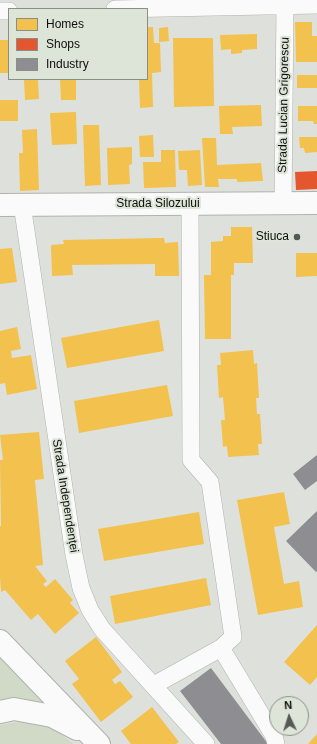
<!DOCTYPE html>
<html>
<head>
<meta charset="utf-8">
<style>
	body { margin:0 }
	#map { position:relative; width:317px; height:744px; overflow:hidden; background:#dee1db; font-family:Helvetica,sans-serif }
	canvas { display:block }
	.legend { position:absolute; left:8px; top:8px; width:140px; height:72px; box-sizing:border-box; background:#dde4d8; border:1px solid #8a8f86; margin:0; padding:5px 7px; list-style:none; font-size:12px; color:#0d0f0b }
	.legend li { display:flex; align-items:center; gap:8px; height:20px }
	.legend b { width:20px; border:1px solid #8a8f86 }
	.north { position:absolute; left:269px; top:696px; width:40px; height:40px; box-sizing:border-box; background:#dde4d8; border:1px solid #8a8f86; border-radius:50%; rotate:356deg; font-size:11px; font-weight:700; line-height:16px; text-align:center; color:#0d0f0b }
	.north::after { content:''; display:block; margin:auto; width:14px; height:18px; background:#565854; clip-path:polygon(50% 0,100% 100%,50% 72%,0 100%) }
</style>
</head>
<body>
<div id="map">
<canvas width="317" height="744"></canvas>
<ul class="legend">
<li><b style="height:11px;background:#f2c14e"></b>Homes</li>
<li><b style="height:11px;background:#e4572e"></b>Shops</li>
<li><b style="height:11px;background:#8d8d92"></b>Industry</li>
</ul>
<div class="north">N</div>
</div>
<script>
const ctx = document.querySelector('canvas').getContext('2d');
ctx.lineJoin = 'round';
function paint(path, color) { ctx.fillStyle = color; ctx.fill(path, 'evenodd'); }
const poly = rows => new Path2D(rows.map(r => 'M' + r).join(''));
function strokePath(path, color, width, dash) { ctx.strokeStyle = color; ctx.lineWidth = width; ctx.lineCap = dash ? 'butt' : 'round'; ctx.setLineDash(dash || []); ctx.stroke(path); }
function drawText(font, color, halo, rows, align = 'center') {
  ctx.font = font + ' Helvetica,sans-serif'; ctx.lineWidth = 4; ctx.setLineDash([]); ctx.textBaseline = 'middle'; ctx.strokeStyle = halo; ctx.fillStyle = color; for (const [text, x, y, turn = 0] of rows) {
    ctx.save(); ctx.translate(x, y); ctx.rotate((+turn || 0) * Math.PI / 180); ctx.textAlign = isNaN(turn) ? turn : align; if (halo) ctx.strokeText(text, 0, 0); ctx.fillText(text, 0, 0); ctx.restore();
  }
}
const green = poly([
	[0,650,56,708,0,704],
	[19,722,32,722,48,727,62,735,74,744,0,744,0,725]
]);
const homes = poly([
	[295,22,312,22,312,36,317,36,317,62,296,62],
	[147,27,153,27,154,43,160,43,161,72,152,73,153,107,140,108,139,79,147,79],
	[168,27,169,41,159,42,159,28],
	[257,34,257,49,242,50,242,53,231,54,231,49,221,50,220,35],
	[173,38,213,38,214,106,174,107],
	[0,40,9,40,9,73,0,73],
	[297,75,317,75,317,88,297,88],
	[24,79,38,79,39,99,25,100],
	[60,79,76,79,76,100,61,100],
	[0,100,18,100,18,121,0,121],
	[261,105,262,126,232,127,233,134,220,134,219,106],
	[298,106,317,106,317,124,314,124,313,121,298,121],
	[76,112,77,144,52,145,50,113],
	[83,125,99,125,101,185,85,186],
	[37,129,39,190,20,191,19,153,23,153,22,130],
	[153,135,154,157,140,157,139,136],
	[299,137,317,137,317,152,305,153,304,148,300,148],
	[202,138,216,138,217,165,261,163,263,181,237,182,237,179,218,179,219,187,205,187],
	[132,147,132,164,129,165,130,184,108,185,107,148],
	[161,150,175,150,176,187,144,188,143,162,161,162],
	[200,150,202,185,188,186,187,170,179,170,178,151],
	[231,227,252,227,253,263,234,263,234,275,231,275,231,339,205,339,204,275,211,275,211,242,223,241,223,236,231,236],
	[160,238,164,238,165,243,178,242,179,276,155,276,155,264,72,265,73,275,52,276,51,245,64,244,63,240],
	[12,248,17,282,0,284,0,249],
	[296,253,317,253,317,276,296,277],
	[159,320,164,351,67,368,61,338],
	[17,327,21,349,11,351,12,358,31,355,37,389,7,395,5,383,0,384,0,331],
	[253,350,254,364,257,363,259,398,256,398,257,414,260,414,262,444,258,444,259,455,228,457,227,446,223,447,221,420,225,420,223,397,219,398,217,365,221,365,220,353],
	[167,385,173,416,79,433,74,401],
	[39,432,44,479,35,480,43,565,35,566,47,581,43,584,46,587,55,579,73,600,70,603,79,613,55,634,38,614,31,620,5,590,1,592,0,577,0,526,1,526,0,460,3,460,0,435],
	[284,492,290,524,274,527,284,584,299,581,303,607,258,615,237,500],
	[199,512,204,544,104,561,98,529],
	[206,578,211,605,115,624,110,596],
	[317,625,317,677,310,685,284,662],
	[96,637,122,672,112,680,115,684,120,681,133,697,101,722,72,684,79,679,65,661],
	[152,707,179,742,176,744,131,744,121,731],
	[317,734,317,744,308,744]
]);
const shops = poly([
	[317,171,317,189,296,190,295,172]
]);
const industry = poly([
	[317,455,317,481,305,490,293,474],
	[317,511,317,571,316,572,286,541],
	[211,668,268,744,221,744,180,691]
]);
const street = poly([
	[115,9,317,5],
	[0,11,9,11],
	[190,203,191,460,210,482,233,637,221,648,274,736,276,744],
	[22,204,74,555,81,588,90,610,102,629,206,744],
	[283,204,285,6],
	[154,685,221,648]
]);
const secondary = poly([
	[0,205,317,203],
	[0,641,99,744],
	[0,712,14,709,52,716,77,729]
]);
const markers = [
	[297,237,4,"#565854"]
];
const streetNames = [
	["Strada Lucian Grigorescu",284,105,-89],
	["Strada Silozului",158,204],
	["Strada Independenței",65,496,81]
];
const poiNames = [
	["Stiuca",289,237]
];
paint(green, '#d0dac6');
paint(homes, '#f2c14e');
paint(shops, '#e4572e');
paint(industry, '#8d8d92');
strokePath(street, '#afb2ad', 18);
strokePath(secondary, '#afb2ad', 24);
strokePath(street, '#fafafa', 17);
strokePath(secondary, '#fafafa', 22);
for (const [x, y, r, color] of markers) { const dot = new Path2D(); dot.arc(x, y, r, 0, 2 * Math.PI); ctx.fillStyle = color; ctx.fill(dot); strokePath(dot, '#dde4d8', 1.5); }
drawText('12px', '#0d0f0b', '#dde4d8', streetNames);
drawText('12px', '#0d0f0b', '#dde4d8', poiNames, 'right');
</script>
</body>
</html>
